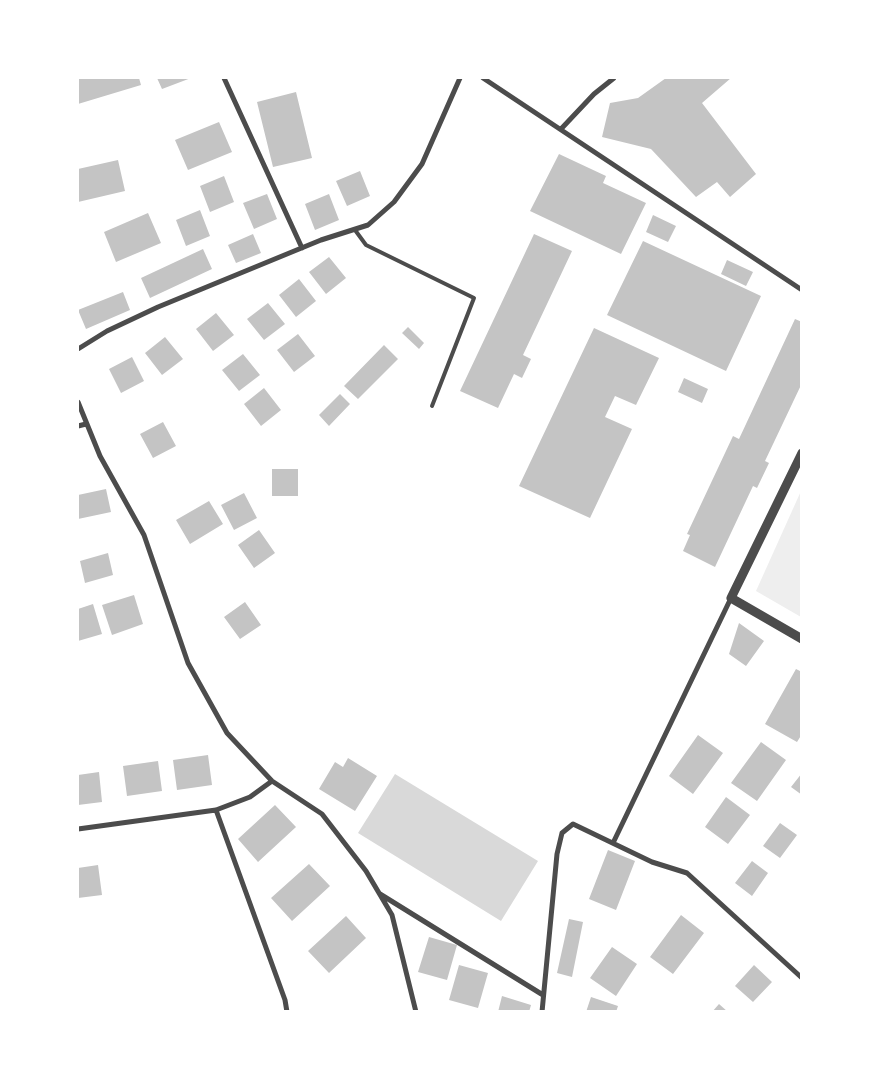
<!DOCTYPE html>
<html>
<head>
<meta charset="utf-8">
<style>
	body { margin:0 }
	#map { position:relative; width:879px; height:1089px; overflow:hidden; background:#fff; font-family:Jost,sans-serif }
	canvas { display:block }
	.frame { position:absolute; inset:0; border:79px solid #fff; pointer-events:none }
</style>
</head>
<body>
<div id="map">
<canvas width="879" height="1089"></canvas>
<div class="frame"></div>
</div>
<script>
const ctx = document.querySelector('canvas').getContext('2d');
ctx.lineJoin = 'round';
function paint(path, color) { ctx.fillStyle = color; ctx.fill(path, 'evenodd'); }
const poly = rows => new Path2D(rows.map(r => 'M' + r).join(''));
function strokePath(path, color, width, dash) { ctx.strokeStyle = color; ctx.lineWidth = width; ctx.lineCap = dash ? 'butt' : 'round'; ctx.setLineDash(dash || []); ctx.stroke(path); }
const green = poly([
	[801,491,801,617,756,591]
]);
const water = poly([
	[395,774,538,861,501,921,358,833]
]);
const building = poly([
	[78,78,139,78,141,85,78,104],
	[157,78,191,78,162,89],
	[666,78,731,78,702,103,756,174,730,197,717,182,696,197,651,149,602,137,610,103,638,98],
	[296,92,312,158,273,167,257,102],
	[219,122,232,152,188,170,175,140],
	[559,154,606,176,603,183,646,203,621,254,530,211],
	[118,160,125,191,78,202,78,169],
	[360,171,370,196,347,206,336,181],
	[224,176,234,202,210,212,200,186],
	[267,194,277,219,254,229,243,203],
	[329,194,339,220,315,230,305,204],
	[200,210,210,236,186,246,176,220],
	[148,213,161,243,116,262,104,232],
	[653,215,676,226,668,242,646,232],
	[253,234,261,253,236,263,228,245],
	[534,234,572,251,523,355,531,359,522,378,514,374,498,408,460,391],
	[643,241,761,296,726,371,607,315],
	[203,249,212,269,150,298,141,278],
	[329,257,346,278,326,294,309,272],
	[727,260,753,272,746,286,721,274],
	[299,279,316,301,296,317,279,295],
	[123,292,130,310,86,329,78,310],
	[268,303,285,324,264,340,247,319],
	[216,313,234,335,213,351,196,329],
	[795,319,802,322,802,383,765,461,769,463,757,488,753,486,715,567,683,551,690,535,687,534,733,436,739,439],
	[408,327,424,343,419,349,402,333],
	[594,328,659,358,636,405,615,396,605,417,632,429,590,518,519,486],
	[298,334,315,356,294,372,277,350],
	[165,337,183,359,162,375,145,353],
	[384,345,398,359,358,399,344,386],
	[243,354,260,375,239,391,222,370],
	[132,357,144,381,121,393,109,369],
	[684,378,708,389,702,403,678,392],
	[264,388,281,410,261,426,244,404],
	[340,394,350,404,329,426,319,415],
	[163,422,176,446,153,458,140,434],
	[272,469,298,469,298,496,272,496],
	[106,489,111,512,78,519,78,495],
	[244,493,257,518,234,530,221,505],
	[209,501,223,524,190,544,176,520],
	[259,530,275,553,254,568,238,545],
	[108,553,113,575,85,583,80,561],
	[134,595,143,624,112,635,102,605],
	[245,602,261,625,240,639,224,617],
	[93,604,102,634,78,641,78,609],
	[739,623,764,641,746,666,729,654],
	[796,669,802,672,802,734,797,742,765,724],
	[698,735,723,753,693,794,669,776],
	[761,742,786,760,757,801,731,783],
	[208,755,212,785,177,790,173,760],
	[348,758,377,776,355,811,319,789,335,762,343,767],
	[158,761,162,791,127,796,123,766],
	[99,772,102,802,78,805,78,775],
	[802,773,802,795,791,787],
	[726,797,750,815,728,844,705,827],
	[275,805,296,827,258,862,238,839],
	[780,823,797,835,780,858,763,846],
	[608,850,635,861,616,910,589,899],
	[752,861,768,873,752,896,735,883],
	[309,864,330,886,292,921,271,898],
	[98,865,102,895,78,898,78,868],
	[681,915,704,933,673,974,650,957],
	[346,916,366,938,329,973,308,951],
	[569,919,583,922,572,977,557,973],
	[429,937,457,945,447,980,418,972],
	[612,947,637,964,616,996,590,978],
	[459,965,488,973,478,1008,449,1000],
	[754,965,772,982,753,1002,735,986],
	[502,996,531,1005,529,1012,498,1012],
	[591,997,618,1006,616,1012,586,1012],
	[719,1004,728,1012,712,1012]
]);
const service = poly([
	[355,230,366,245,474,298,432,406]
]);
const minor = poly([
	[224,78,302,248],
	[483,78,802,290],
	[561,129,594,94,614,78],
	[78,349,107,331,158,307,321,240,368,225,394,202,422,164,460,78],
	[78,402,100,456,144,535,188,663,227,733,272,781,322,814,366,871,392,915,416,1012],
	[78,426,86,424],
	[216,810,285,1000,287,1012],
	[78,829,216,810,250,797,272,781],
	[613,843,731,598],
	[380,894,543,995],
	[542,1012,557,854,562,833,573,824,652,862,687,873,802,978]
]);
const tertiary = poly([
	[802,453,731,598,802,639]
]);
paint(green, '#eee');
paint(water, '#d9d9d9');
paint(building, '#c4c4c4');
strokePath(service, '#4c4c4c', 4);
strokePath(minor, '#4c4c4c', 5);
strokePath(tertiary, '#4c4c4c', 9);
</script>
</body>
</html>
